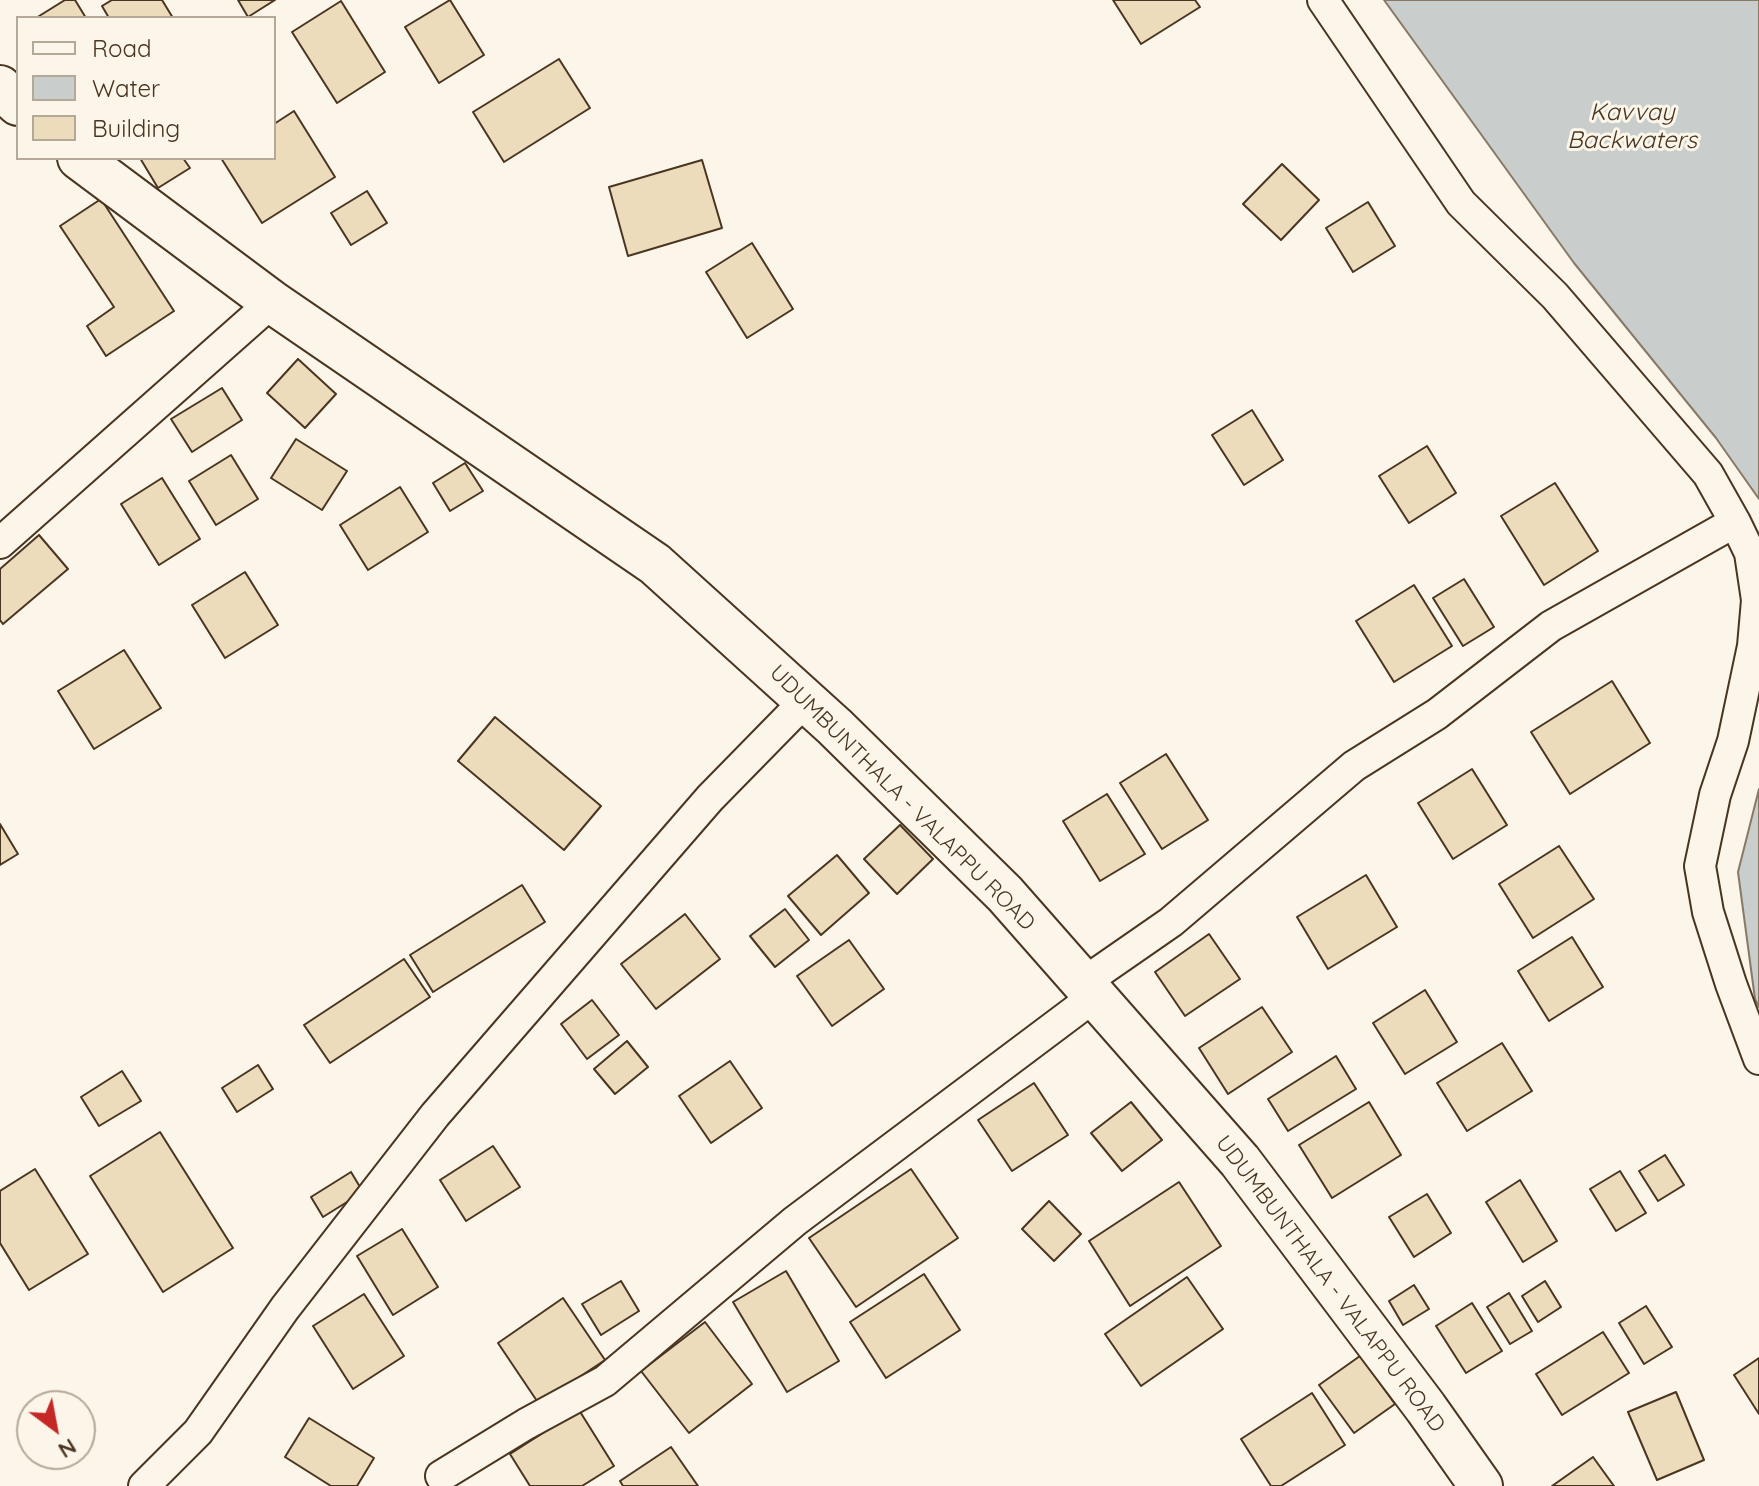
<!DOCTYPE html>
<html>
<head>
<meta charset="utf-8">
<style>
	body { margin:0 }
	#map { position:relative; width:1759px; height:1486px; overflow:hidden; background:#fbf6e9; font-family:Quicksand,sans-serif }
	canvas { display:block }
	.legend { position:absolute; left:16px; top:16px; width:260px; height:144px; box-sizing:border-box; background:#fbf6e9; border:2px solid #b4a999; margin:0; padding:10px 14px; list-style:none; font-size:24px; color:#4a3520 }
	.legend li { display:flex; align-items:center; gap:16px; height:40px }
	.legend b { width:40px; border:2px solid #b4a999 }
	.north { position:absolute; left:16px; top:1390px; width:80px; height:80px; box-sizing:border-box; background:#fbf6e9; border:2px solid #b4a999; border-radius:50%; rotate:148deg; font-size:22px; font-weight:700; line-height:32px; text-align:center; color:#4a3520 }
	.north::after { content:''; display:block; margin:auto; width:28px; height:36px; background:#c62828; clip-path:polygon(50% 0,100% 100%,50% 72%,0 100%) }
</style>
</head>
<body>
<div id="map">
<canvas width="1759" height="1486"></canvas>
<ul class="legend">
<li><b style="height:10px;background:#fbf6e9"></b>Road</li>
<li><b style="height:22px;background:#c9cecd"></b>Water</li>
<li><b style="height:22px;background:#ecdcbc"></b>Building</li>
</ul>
<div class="north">N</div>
</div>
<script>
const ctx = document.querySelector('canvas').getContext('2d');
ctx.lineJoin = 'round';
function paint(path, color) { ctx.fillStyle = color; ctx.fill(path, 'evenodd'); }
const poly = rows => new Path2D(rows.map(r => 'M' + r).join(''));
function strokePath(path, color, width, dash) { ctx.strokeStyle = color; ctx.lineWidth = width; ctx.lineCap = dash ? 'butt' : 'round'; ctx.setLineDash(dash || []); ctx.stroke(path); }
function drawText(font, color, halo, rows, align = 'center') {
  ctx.font = font + ' Quicksand,sans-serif'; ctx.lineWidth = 6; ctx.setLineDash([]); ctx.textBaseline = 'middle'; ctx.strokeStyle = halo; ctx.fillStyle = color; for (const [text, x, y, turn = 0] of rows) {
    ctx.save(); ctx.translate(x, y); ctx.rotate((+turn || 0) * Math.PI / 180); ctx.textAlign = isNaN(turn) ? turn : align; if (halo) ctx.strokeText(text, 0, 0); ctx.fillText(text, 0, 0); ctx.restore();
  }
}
const water = poly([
	[1384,0,1759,0,1759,499,1716,438,1574,263,1384,0],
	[1759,789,1759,1007,1755,999,1738,872,1759,789]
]);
const building = poly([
	[65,0,75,0,86,18,36,18,65,0],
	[112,0,162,0,173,18,109,18,102,6,112,0],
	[238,0,275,0,248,17,238,0],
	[450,0,484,55,439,83,405,27,450,0],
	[1113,0,1195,0,1200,7,1141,44,1113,0],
	[341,1,385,72,337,103,292,32,341,1],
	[559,59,590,108,504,162,473,112,559,59],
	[294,111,335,177,262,223,221,158,274,158,274,124,294,111],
	[140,158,183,158,190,168,158,188,140,158],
	[702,160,722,228,628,256,609,187,702,160],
	[1282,164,1319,200,1281,240,1243,204,1282,164],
	[367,191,387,223,351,245,331,213,367,191],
	[101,199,174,311,106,356,87,326,114,307,60,226,101,199],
	[1368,202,1395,246,1353,272,1326,228,1368,202],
	[752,243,793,309,747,338,706,272,752,243],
	[298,359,336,394,305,428,267,393,298,359],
	[222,388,242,420,192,452,171,419,222,388],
	[1252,410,1283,460,1244,485,1212,435,1252,410],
	[296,439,347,471,322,510,271,478,296,439],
	[1427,446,1456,493,1409,523,1379,476,1427,446],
	[231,455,258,499,216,525,189,481,231,455],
	[465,463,483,491,450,511,433,483,465,463],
	[162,478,200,539,159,565,121,504,162,478],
	[1555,483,1598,551,1544,585,1501,516,1555,483],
	[400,487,428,532,368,570,340,525,400,487],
	[39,535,68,569,3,624,0,620,0,569,39,535],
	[245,572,278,625,225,658,192,605,245,572],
	[1464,579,1494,627,1463,646,1433,598,1464,579],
	[1414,585,1452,646,1394,682,1356,621,1414,585],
	[124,650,161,708,94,749,58,691,124,650],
	[1612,681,1650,743,1570,794,1531,732,1612,681],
	[495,717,601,806,564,850,458,761,495,717],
	[1166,754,1208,820,1162,849,1120,783,1166,754],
	[1472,769,1507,825,1453,859,1418,803,1472,769],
	[1107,794,1145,854,1100,881,1063,821,1107,794],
	[0,824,18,854,0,865,0,824],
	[900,825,933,859,897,894,864,859,900,825],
	[1559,846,1594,899,1533,938,1499,884,1559,846],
	[837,855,869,893,821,935,788,896,837,855],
	[1366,875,1397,927,1328,969,1297,917,1366,875],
	[522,885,545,922,433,992,410,955,522,885],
	[785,909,809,940,775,967,750,936,785,909],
	[685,914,720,959,656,1009,621,964,685,914],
	[1209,934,1240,979,1185,1016,1155,972,1209,934],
	[1572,937,1603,987,1549,1021,1518,971,1572,937],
	[849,940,884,989,832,1026,797,976,849,940],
	[404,959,430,997,330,1063,304,1025,404,959],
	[1425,990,1457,1042,1405,1074,1373,1023,1425,990],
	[592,1000,619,1035,587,1059,561,1024,592,1000],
	[1262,1007,1292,1052,1228,1094,1199,1048,1262,1007],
	[627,1041,648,1067,615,1094,594,1069,627,1041],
	[1502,1043,1532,1091,1467,1131,1437,1083,1502,1043],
	[1336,1056,1356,1089,1288,1131,1268,1099,1336,1056],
	[730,1061,762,1108,711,1143,679,1096,730,1061],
	[258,1065,273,1089,237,1112,222,1088,258,1065],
	[122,1071,141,1101,99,1126,81,1097,122,1071],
	[1034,1083,1068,1135,1012,1171,978,1120,1034,1083],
	[1131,1102,1162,1140,1122,1171,1091,1133,1131,1102],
	[1369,1102,1401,1155,1332,1198,1299,1145,1369,1102],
	[160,1132,233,1248,163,1292,90,1176,160,1132],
	[493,1146,520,1187,466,1221,440,1180,493,1146],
	[1665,1155,1684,1185,1658,1201,1639,1171,1665,1155],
	[35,1169,88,1254,29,1290,0,1243,0,1191,35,1169],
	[911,1169,958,1238,856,1307,809,1238,911,1169],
	[1620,1171,1646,1213,1616,1231,1590,1189,1620,1171],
	[351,1172,363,1192,323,1217,311,1197,351,1172],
	[1520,1180,1557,1241,1523,1262,1486,1202,1520,1180],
	[1179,1182,1221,1246,1130,1306,1089,1241,1179,1182],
	[1427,1194,1451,1233,1414,1257,1389,1217,1427,1194],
	[1049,1201,1081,1234,1054,1261,1022,1229,1049,1201],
	[402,1229,438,1287,393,1315,357,1256,402,1229],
	[786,1271,839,1361,787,1392,733,1302,786,1271],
	[924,1274,960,1330,886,1378,850,1322,924,1274],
	[1187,1277,1223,1329,1141,1386,1105,1334,1187,1277],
	[621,1281,639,1311,601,1335,582,1304,621,1281],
	[1545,1281,1561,1307,1538,1322,1522,1296,1545,1281],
	[1414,1285,1429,1309,1403,1325,1389,1301,1414,1285],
	[1509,1293,1532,1331,1510,1344,1487,1307,1509,1293],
	[364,1294,404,1356,353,1389,313,1326,364,1294],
	[563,1298,605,1360,539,1404,498,1343,563,1298],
	[1472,1303,1502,1351,1466,1373,1436,1326,1472,1303],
	[1646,1306,1672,1347,1644,1364,1619,1323,1646,1306],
	[705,1322,752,1384,689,1433,641,1371,705,1322],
	[1603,1332,1629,1373,1562,1415,1536,1374,1603,1332],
	[1360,1356,1395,1404,1354,1433,1319,1385,1360,1356],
	[1759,1358,1759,1414,1734,1375,1759,1358],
	[1676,1392,1704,1460,1657,1480,1628,1412,1676,1392],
	[1312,1393,1345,1445,1281,1486,1271,1486,1241,1439,1312,1393],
	[579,1410,614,1466,582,1486,530,1486,510,1454,579,1410],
	[309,1418,374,1458,357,1486,331,1486,285,1457,309,1418],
	[671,1447,698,1486,623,1486,620,1481,671,1447],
	[1593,1457,1614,1486,1552,1486,1593,1457]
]);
const minor = poly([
	[1735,522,1750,553,1757,600,1753,646,1733,741,1715,795,1700,866,1708,912,1731,984,1759,1059],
	[0,543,272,302],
	[1083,983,1171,922,1354,766,1437,714,1551,626,1735,522,1708,474,1555,296,1461,203,1323,0],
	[441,1476,526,1424,605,1381,795,1221,1095,996],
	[144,1486,198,1432,285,1308,435,1115,710,798,806,700]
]);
const secondary = poly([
	[0,87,18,104],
	[79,158,272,302,655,564,835,727,1005,894,1240,1161,1426,1408,1481,1486]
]);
const streetNames = [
	["UDUMBUNTHALA - VALAPPU ROAD",902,798,45],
	["UDUMBUNTHALA - VALAPPU ROAD",1330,1284,53]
];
const waterNames = [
	["Kavvay",1632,113],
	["Backwaters",1632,141]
];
paint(water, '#c9cecd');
strokePath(water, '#887966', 2);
paint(building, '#ecdcbc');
strokePath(building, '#4a3520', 2);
strokePath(minor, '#4a3520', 34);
strokePath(secondary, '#4a3520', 46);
strokePath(minor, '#fbf6e9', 30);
strokePath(secondary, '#fbf6e9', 42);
drawText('22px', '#4a3520', '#fbf6e9', streetNames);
drawText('italic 24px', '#4a3520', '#fbf6e9', waterNames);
</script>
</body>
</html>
